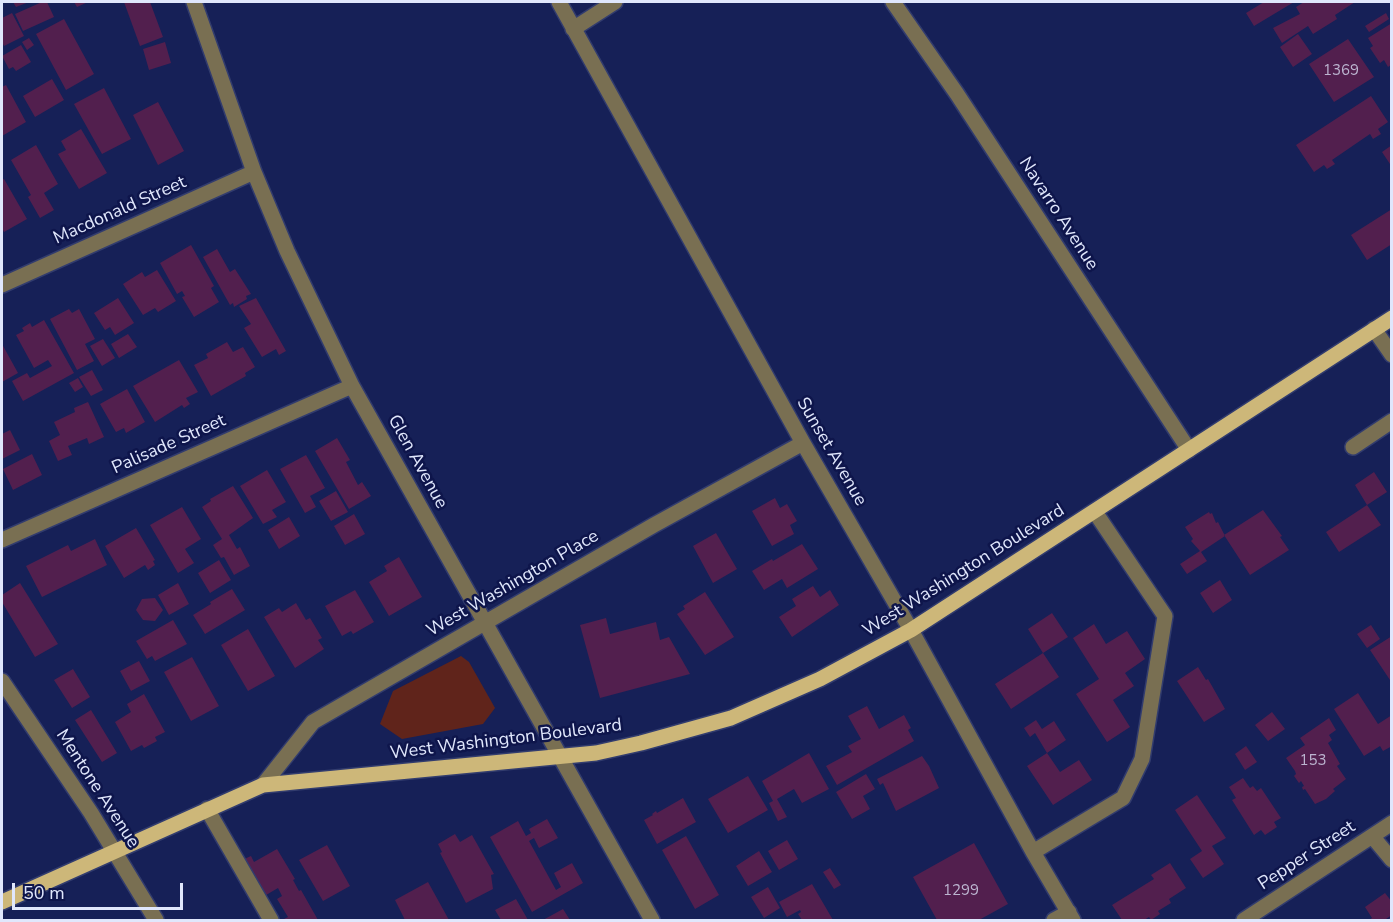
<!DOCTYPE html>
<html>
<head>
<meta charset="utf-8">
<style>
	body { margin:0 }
	#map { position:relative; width:1393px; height:922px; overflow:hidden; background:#162057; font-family:"Nunito Sans",sans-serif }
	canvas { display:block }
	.frame { position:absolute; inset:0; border:3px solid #e0e7fc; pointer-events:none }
	.scale { position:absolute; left:12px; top:883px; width:171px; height:27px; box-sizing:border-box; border:3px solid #e0e7fc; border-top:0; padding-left:8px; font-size:18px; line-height:21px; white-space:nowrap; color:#e0e7fc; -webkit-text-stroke:4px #0e154b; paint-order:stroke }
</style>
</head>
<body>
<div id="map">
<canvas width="1393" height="922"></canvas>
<div class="frame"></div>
<div class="scale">50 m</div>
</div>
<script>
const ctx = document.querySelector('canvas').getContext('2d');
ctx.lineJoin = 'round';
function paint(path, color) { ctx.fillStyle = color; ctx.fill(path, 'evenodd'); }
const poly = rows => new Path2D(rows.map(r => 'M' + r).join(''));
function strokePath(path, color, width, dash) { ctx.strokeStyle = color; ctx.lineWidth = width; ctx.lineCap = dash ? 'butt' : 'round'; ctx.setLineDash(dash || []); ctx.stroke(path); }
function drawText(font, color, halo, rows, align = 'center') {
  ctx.font = font + ' "Nunito Sans",sans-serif'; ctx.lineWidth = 5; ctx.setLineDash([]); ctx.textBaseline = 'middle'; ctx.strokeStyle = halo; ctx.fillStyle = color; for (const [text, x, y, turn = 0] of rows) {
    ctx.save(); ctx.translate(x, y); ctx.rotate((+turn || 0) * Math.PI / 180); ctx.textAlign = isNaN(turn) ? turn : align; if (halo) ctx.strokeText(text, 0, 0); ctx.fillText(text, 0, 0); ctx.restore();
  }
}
const green = poly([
	[461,656,469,662,495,708,483,724,402,739,380,724,393,691]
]);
const building = poly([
	[13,2,29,2,16,7],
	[42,2,47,2,54,17,23,31,15,14],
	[74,2,88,2,77,7],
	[124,2,150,2,163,37,140,46],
	[1264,2,1294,2,1254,26,1246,13],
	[1304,2,1355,2,1335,15,1337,19,1313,34,1308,26,1282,43,1273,28,1300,14,1296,7],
	[12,13,24,36,4,46,2,42,2,18],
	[1386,13,1389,19,1369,32,1365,26],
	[64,19,94,74,66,90,36,34],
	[1392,23,1392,64,1388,67,1384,60,1380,63,1370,48,1373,46,1368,38],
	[1298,34,1312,54,1293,67,1280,47],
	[29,38,34,45,27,50,22,42],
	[1348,39,1374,77,1334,102,1309,64],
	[165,42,171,63,149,70,143,49],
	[21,45,31,62,16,71,13,67,9,69,2,56],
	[52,79,64,100,35,117,23,96],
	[6,85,26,122,2,136,2,87],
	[104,88,131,139,102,154,74,104],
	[1371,96,1388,122,1378,129,1381,134,1373,139,1370,134,1332,160,1335,164,1327,169,1324,165,1314,172,1296,145],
	[158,102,184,151,158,165,133,115],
	[81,129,107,173,79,189,58,154,66,150,61,141],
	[36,145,58,184,44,193,54,210,40,218,28,197,31,195,11,160],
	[1392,145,1392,167,1382,152],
	[4,179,27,219,4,232,2,228,2,180],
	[1392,209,1392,244,1367,260,1351,235],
	[191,245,214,286,211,288,219,302,194,317,182,297,185,296,182,291,177,294,160,263],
	[217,249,230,272,235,269,251,294,246,296,247,299,234,307,233,303,230,305,203,257],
	[157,270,176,301,158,312,155,308,143,315,123,284,142,272,145,277],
	[118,298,134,323,115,335,110,327,105,330,94,313],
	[256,298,286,351,279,355,276,349,262,357,244,328,251,324,239,306],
	[69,309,72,313,79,309,95,339,85,344,94,361,77,370,50,319],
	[44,320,74,373,23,401,12,381,27,373,30,378,52,366,48,360,34,368,16,335,24,331,22,328,30,323,32,327],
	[128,334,137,347,119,358,111,344],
	[103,339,115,358,102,366,90,346],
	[227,342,233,352,243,347,255,367,245,373,246,376,211,396,194,365,208,358,206,354],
	[2,344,18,373,2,382],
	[179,360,198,392,186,398,190,404,184,408,182,405,155,422,133,386],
	[92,370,103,390,91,396,79,377],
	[78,378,83,387,75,392,69,383],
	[127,389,145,422,126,433,124,428,116,432,100,404],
	[88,402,104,437,89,444,87,438,68,446,72,455,58,461,49,441,60,435,54,422,75,412,74,408],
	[10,430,20,450,2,459,2,434],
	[337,438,350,460,346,462,358,485,362,482,371,496,349,509,315,451],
	[32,454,42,475,13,490,3,469],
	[306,455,325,488,310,496,316,507,305,513,280,469],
	[267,470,286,502,272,510,277,517,263,524,240,486],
	[1374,472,1387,492,1367,505,1355,485],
	[233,486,253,518,229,535,237,549,240,547,250,566,234,575,224,557,221,558,213,545,222,539,202,507,211,501,210,499],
	[336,491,348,512,331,521,319,501],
	[775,498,780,508,787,504,797,521,790,525,794,534,772,546,752,511],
	[1367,505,1381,525,1339,552,1326,532],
	[182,507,201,539,185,549,194,563,178,573,150,525],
	[1263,510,1282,536,1280,537,1289,550,1250,575,1224,535],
	[1209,512,1210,514,1212,513,1216,523,1218,522,1225,536,1201,552,1207,561,1187,574,1180,564,1200,551,1191,541,1193,539,1185,527],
	[354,514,365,534,345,545,334,526],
	[289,517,300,536,279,549,268,530],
	[136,528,155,560,153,561,155,565,148,570,145,565,124,578,105,546],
	[716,533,737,569,713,583,693,546],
	[95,539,107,565,42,597,26,566,68,545,71,551],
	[802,544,818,569,787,588,782,579,764,590,752,571,772,559,773,561],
	[399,557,422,597,389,616,369,582,387,571,384,566],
	[219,560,231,580,210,593,198,573],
	[1220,580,1232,600,1213,613,1200,593],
	[20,583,58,644,35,657,2,602,2,595],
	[178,583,189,604,169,615,158,595],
	[813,586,820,597,830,590,839,605,792,637,779,617,796,606,792,599],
	[232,589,245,610,205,634,193,615,211,604,210,602],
	[355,590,374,622,353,634,351,631,342,636,325,606],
	[705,592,734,637,705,655,677,614,685,609,683,606],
	[155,598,163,610,155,621,143,620,136,610,142,599],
	[296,603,306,620,310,618,322,638,318,640,324,649,295,668,264,617,279,608,282,612],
	[1052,613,1068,637,1043,653,1028,629],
	[606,618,610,634,656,622,660,640,669,637,690,674,600,698,580,625],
	[173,620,187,644,155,661,152,656,147,659,136,641],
	[1094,624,1106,644,1127,631,1145,659,1125,673,1134,686,1113,700,1130,727,1107,742,1076,694,1099,679,1073,638],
	[1371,625,1380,639,1367,648,1357,634],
	[248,629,275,676,248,691,221,645],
	[1392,636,1392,683,1370,650],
	[1043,653,1059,677,1011,709,995,684],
	[192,657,219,706,191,721,164,672],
	[139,661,150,681,131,691,120,671],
	[1198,667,1206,680,1208,679,1225,709,1204,722,1177,681],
	[73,669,90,697,72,708,54,680],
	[1358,693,1378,724,1392,715,1392,746,1383,751,1380,746,1364,756,1334,709],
	[144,694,165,732,155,737,157,741,144,748,142,745,131,751,115,722,131,712,127,704],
	[867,706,879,729,904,715,911,728,908,730,914,741,837,785,826,766,852,752,848,746,861,739,848,716],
	[91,710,117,753,102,762,75,720],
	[1272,712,1285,729,1268,741,1255,725],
	[1329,718,1336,730,1329,735,1332,740,1328,743,1340,764,1337,766,1346,779,1333,789,1335,791,1326,799,1315,804,1305,789,1303,790,1302,787,1304,786,1301,781,1299,783,1294,776,1296,774,1295,771,1286,758,1305,745,1300,738],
	[1036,720,1042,729,1054,721,1066,740,1047,753,1035,733,1030,737,1024,728],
	[1246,746,1257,762,1245,770,1235,754],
	[809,753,829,789,802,803,794,789,777,799,787,817,778,821,769,803,773,801,762,781],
	[1047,753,1060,772,1079,760,1092,780,1053,805,1027,766],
	[922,756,929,766,939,788,896,811,883,783,880,785,877,779],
	[866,774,875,789,863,796,870,809,852,819,836,792],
	[748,776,768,810,728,833,708,799],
	[1243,778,1250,788,1253,786,1257,791,1261,788,1281,818,1274,822,1277,827,1265,835,1261,830,1254,835,1232,800,1236,798,1229,787],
	[1197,795,1226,838,1212,846,1224,864,1203,878,1190,859,1202,851,1175,810],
	[683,798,696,822,657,844,644,820,653,815,652,814,656,811,657,813],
	[547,819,558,838,539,848,534,838,529,841,556,890,561,887,554,873,572,863,583,883,532,912,490,837,518,821,526,836,531,833,529,829],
	[455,834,460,842,472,835,494,874,491,875,493,889,466,903,440,853,442,852,438,844],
	[686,836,719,895,695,909,662,850],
	[787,840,798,859,779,870,768,851],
	[974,843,1008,904,979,920,937,920,913,877],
	[327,845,350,886,323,901,299,860],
	[277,849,295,879,293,880,299,891,301,890,318,920,282,920,288,917,277,899,282,896,278,888,261,898,242,860,251,856,254,862],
	[759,851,772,872,748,886,736,866],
	[1170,863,1186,888,1169,899,1171,903,1158,911,1160,914,1151,920,1149,917,1144,920,1122,920,1112,905,1154,879,1151,875],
	[830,868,841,885,834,889,823,872],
	[428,882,449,920,405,920,395,900],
	[812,884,833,920,802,920,798,914,801,912,800,910,787,917,779,902],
	[768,887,780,908,764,918,751,897],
	[1385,893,1392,902,1392,915,1386,919,1387,920,1392,917,1392,920,1369,920,1372,918,1365,907],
	[516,899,528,920,501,920,495,910],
	[563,909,570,920,543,920]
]);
const minor = poly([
	[194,2,254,172,287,251,352,386,652,920],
	[559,2,803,443,911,630,1033,852,1073,920],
	[893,2,957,94,1189,450],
	[573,29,615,2],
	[2,285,254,172],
	[1374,329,1392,355],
	[1353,447,1392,421],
	[2,540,352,386],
	[2,681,91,813,156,920],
	[263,785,313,722,654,525,803,443],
	[207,809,271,920],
	[1372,836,1392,860],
	[1033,852,1123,798,1142,759,1165,616,1095,512],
	[1054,920,1069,912],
	[1244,920,1392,823]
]);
const major = poly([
	[2,902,263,785,596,753,641,743,731,718,820,679,911,630,1392,318]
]);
const numberNames = [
	["1369",1341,71],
	["153",1313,761],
	["1299",961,891]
];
const streetNames = [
	["Macdonald Street",120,211,-24],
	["Navarro Avenue",1058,214,57],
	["Palisade Street",169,445,-24],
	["Sunset Avenue",831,452,60],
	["Glen Avenue",417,462,61],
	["West Washington Boulevard",964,571,-32],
	["West Washington Place",513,584,-30],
	["West Washington Boulevard",506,740,-7],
	["Mentone Avenue",97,789,57],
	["Pepper Street",1307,856,-33]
];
paint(green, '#60241b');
paint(building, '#521f4e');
strokePath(minor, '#323c6e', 18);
strokePath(major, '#323c6e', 18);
strokePath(minor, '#796f52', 15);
strokePath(major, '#cdb779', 15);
drawText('15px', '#bcb5d0', null, numberNames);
drawText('18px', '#e0e7fc', '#0e154b', streetNames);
</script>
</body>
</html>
